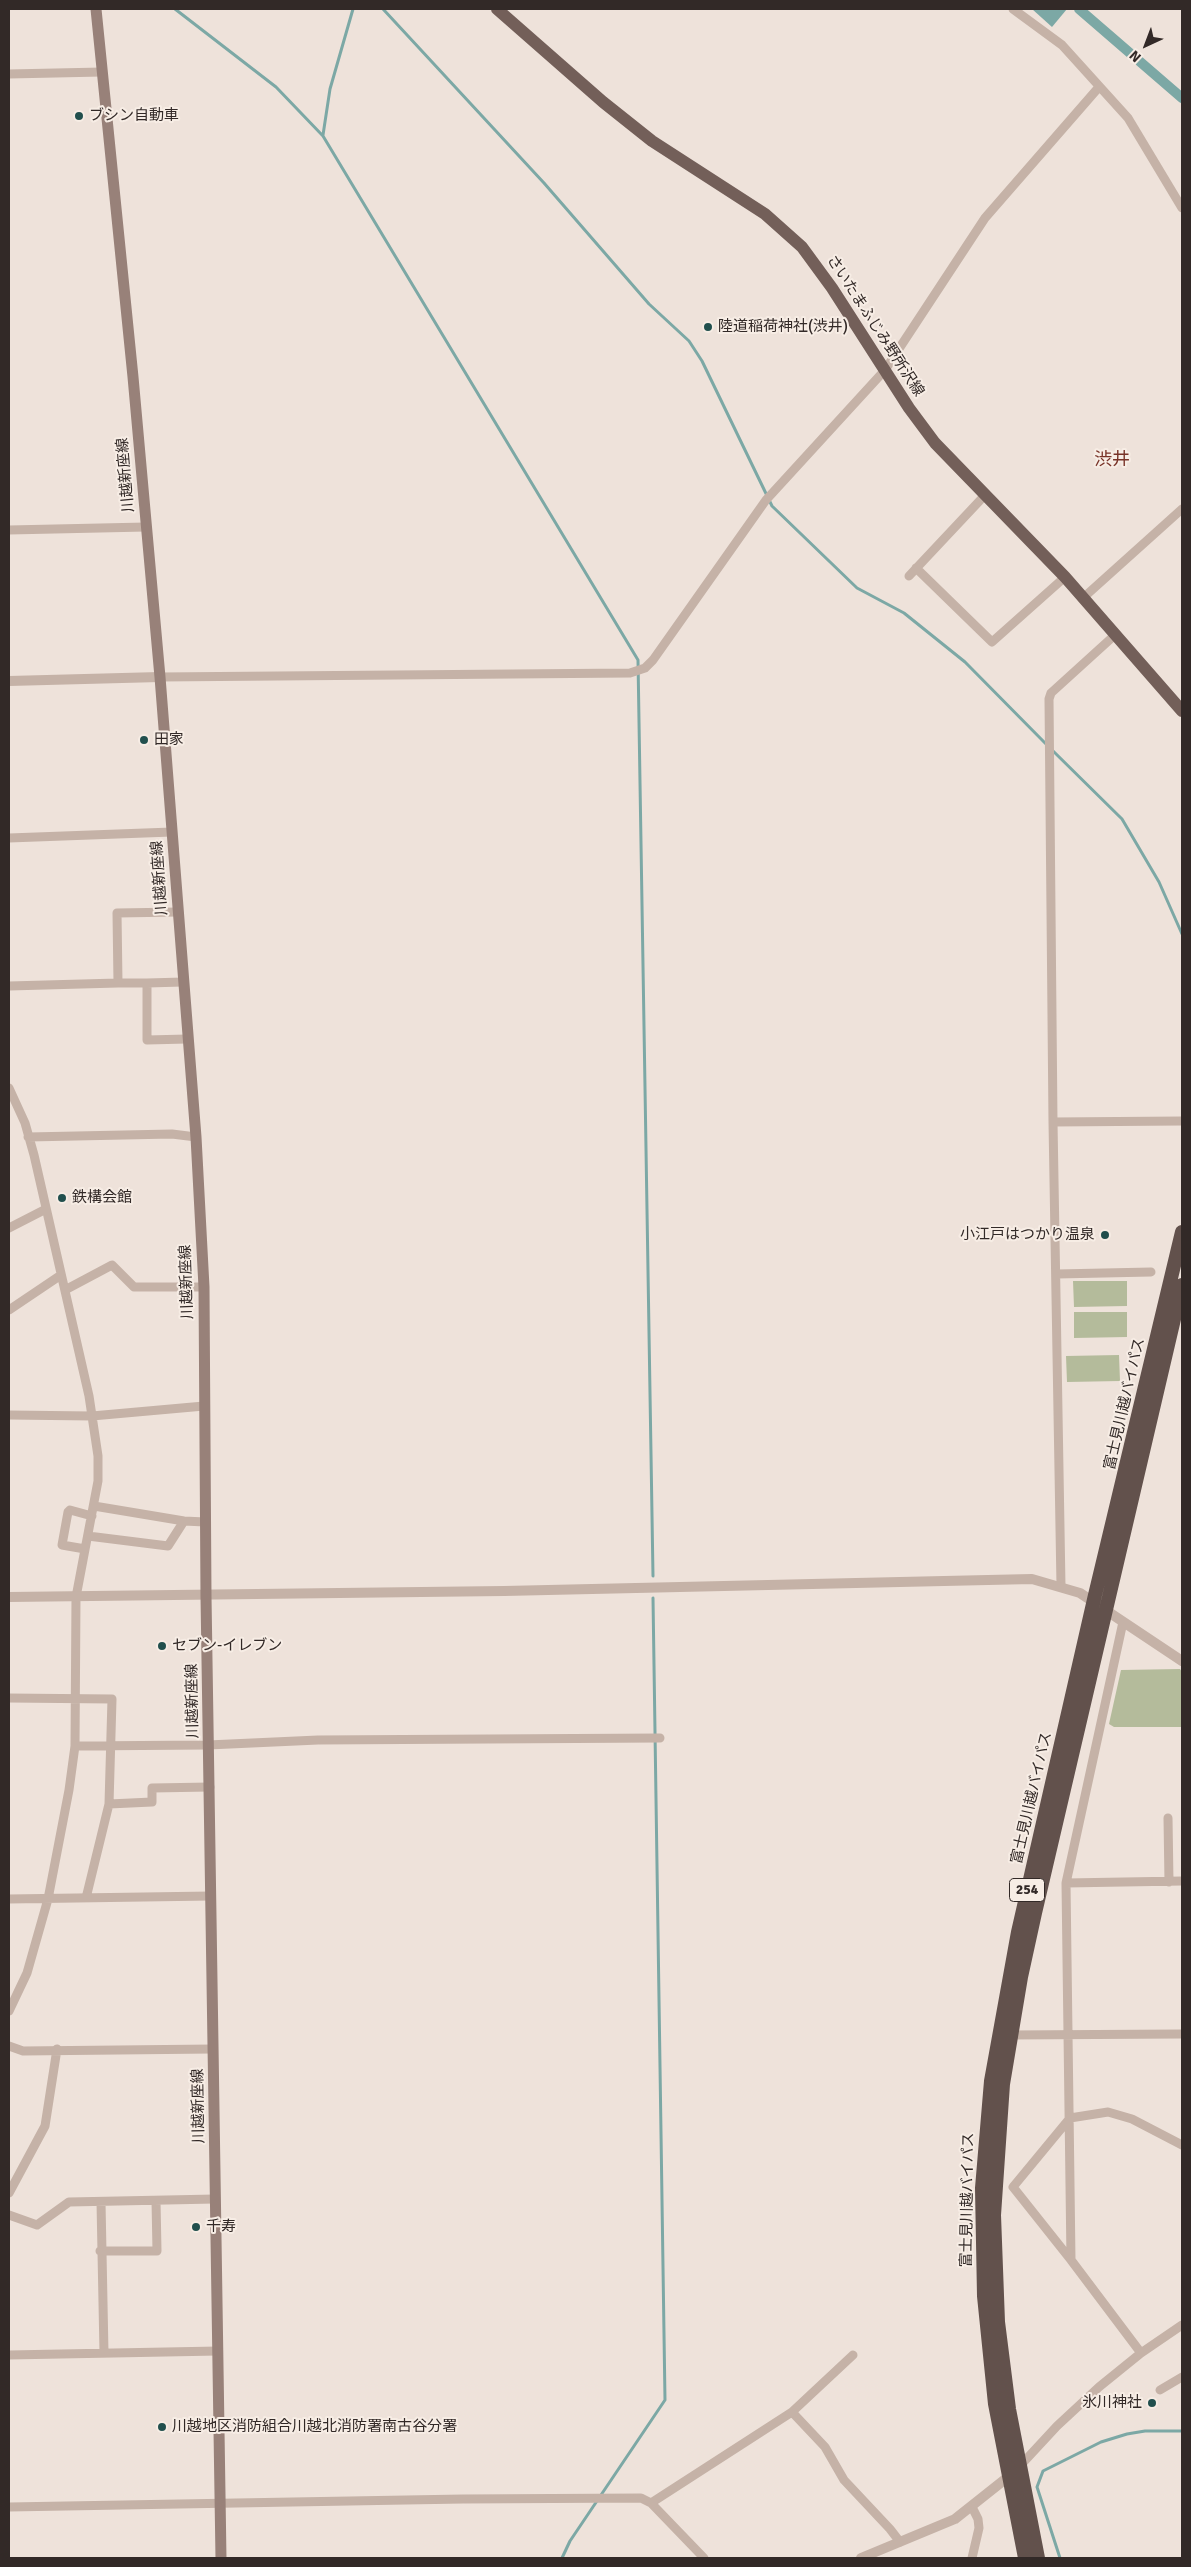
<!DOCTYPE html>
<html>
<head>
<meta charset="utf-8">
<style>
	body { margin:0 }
	#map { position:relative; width:1191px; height:2567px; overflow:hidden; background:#eee2da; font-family:Signika,sans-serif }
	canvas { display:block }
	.frame { position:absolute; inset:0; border:10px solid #322927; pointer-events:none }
	.north { position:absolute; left:1121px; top:20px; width:50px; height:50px; -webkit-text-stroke:4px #f7ede5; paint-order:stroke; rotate:223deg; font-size:14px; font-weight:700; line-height:20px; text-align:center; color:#322927 }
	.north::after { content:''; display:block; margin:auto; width:18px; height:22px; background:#322927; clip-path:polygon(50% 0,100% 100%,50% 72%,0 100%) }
</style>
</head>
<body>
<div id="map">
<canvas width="1191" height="2567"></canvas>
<div class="frame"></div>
<div class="north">N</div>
</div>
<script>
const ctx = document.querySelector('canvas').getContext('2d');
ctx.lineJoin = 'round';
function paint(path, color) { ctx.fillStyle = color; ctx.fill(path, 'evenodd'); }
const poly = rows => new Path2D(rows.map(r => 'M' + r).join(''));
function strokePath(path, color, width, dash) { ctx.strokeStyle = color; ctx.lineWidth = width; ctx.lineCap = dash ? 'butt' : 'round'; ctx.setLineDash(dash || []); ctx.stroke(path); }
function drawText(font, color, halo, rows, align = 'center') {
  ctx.font = font + ' Signika,"Noto Sans JP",sans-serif'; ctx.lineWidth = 4; ctx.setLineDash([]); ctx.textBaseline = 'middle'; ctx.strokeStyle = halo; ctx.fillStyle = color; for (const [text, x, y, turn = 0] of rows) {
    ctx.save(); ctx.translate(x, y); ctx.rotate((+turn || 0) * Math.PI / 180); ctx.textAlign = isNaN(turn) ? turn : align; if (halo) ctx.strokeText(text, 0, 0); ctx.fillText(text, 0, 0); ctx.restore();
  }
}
const green = poly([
	[1073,1281,1127,1281,1127,1306,1074,1307],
	[1074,1312,1127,1312,1127,1337,1074,1338],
	[1119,1355,1120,1381,1067,1382,1066,1356],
	[1180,1669,1182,1672,1182,1727,1114,1727,1109,1724,1121,1670]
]);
const water = poly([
	[1032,9,1067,9,1052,27]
]);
const stream = poly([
	[175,9,276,87,323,136,638,660,653,1576],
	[383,9,544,183,649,304,689,341,702,361,772,506,857,588,904,613,965,662,1047,745],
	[323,135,330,89,353,9],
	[1051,749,1122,819,1159,882,1182,934],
	[562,2558,570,2541,665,2400,653,1598],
	[1060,2558,1037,2487,1043,2471,1101,2442,1127,2434,1145,2431,1182,2431]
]);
const canal = poly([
	[1079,9,1182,98]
]);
const minor = poly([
	[1013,9,1062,45,1128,118,1182,208],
	[9,74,102,72],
	[9,530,146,527],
	[916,568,992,642,1065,577],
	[909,576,986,494],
	[1083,598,1182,509],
	[160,677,630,673,645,668,653,660,766,500,885,370,985,218,1099,87],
	[9,838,172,832],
	[178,912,117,913,118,983,147,983,147,1040,187,1039],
	[147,983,183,982],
	[9,986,118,983],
	[9,1088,25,1123,34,1155,89,1396,98,1456,98,1481,76,1597,75,1746,69,1790,48,1899,27,1973,9,2011],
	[1053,1122,1182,1121],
	[28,1137,172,1134,196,1137],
	[9,1228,46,1209],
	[1057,1274,1151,1272],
	[65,1290,112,1265,134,1287,204,1287],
	[9,1310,61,1275],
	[9,1415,92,1416,204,1406],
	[94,1506,184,1521,205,1522],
	[88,1536,168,1546,184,1521],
	[85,1549,62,1545,68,1512,70,1510,92,1516],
	[1061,1586,1053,1122,1049,699,1051,693,1116,634],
	[9,1698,112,1699,109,1804,86,1898],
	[75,1746,208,1745,318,1740,660,1738],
	[109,1804,152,1802,152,1788,210,1787],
	[1168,1818,1169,1882],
	[1066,1883,1123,1622],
	[9,1899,211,1896],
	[1010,2035,1182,2034],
	[9,2046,23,2051,213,2049],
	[9,2193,45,2126,57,2049],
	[101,2202,104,2353],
	[9,2215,37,2225,69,2202,215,2199],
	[100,2251,157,2251,156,2201],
	[1071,2260,1013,2187,1070,2118,1108,2112,1132,2119,1182,2145],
	[1141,2353,1071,2260,1066,1883,1182,1881],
	[9,2355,218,2351],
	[1160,2390,1182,2377],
	[792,2412,825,2447,844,2480,890,2529,900,2542],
	[1019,2467,1057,2426,1099,2387,1141,2353,1182,2325],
	[651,2503,792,2412,853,2355],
	[9,2507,463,2499,641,2498,651,2503,704,2558],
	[972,2558,979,2528,978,2519,972,2507]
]);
const tertiary = poly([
	[9,681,160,677],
	[9,1597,504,1591,1032,1579,1080,1593,1182,1661],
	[861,2558,955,2519,1013,2473]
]);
const secondary = poly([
	[96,9,133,377,160,677,196,1137,204,1287,206,1596,221,2558]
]);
const primary = poly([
	[497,9,603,102,652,141,765,214,802,247,832,288,909,408,935,443,1065,577,1182,711]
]);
const trunk = poly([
	[1025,2558,995,2404,984,2296,982,2188,991,2081,1018,1932,1095,1595,1182,1232],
	[1038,2558,1009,2409,998,2322,994,2215,1003,2084,1021,1977,1035,1913,1182,1285]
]);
const markers = [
	[79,116,5,"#214f4d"],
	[708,327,5,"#214f4d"],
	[144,740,5,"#214f4d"],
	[62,1198,5,"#214f4d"],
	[1105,1235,5,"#214f4d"],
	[162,1646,5,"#214f4d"],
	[196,2227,5,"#214f4d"],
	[1152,2403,5,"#214f4d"],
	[162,2427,5,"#214f4d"]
];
const shields = [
	[1027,1890,35]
];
const shieldNames = [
	["254",1027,1890]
];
const poiNames = [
	["ブシン自動車",89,116],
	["陸道稲荷神社(渋井)",718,327],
	["田家",154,740],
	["鉄構会館",72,1198],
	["小江戸はつかり温泉",1095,1235,"right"],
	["セブン-イレブン",172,1646],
	["千寿",206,2227],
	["氷川神社",1142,2403,"right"],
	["川越地区消防組合川越北消防署南古谷分署",172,2427]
];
const streetNames = [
	["さいたまふじみ野所沢線",875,326,57],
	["川越新座線",126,475,-95],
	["川越新座線",160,878,-94],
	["川越新座線",187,1282,-92],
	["富士見川越バイパス",1125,1404,-77],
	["川越新座線",193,1701,-91],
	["富士見川越バイパス",1032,1798,-77],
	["川越新座線",199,2106,-91],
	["富士見川越バイパス",968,2200,-89]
];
const quarterNames = [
	["渋井",1112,460]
];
paint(green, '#b4bb9b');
paint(water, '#7ca8a5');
strokePath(stream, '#7ca8a5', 3);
strokePath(canal, '#7ca8a5', 10);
strokePath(minor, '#c5b2a7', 9);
strokePath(tertiary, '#c5b2a7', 10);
strokePath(secondary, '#988179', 11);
strokePath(primary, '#735f59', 12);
strokePath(trunk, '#62514c', 14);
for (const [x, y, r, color] of markers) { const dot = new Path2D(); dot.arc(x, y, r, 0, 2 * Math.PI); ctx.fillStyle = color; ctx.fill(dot); strokePath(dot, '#f7ede5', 2); }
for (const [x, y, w] of shields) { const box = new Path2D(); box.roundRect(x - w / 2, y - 11.5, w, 23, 4); ctx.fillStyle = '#f7ede5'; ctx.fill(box); strokePath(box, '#322927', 1); }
drawText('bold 14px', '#322927', null, shieldNames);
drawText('15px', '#322927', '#f7ede5', poiNames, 'left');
drawText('15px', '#322927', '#f7ede5', streetNames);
drawText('18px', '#783328', '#f7ede5', quarterNames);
</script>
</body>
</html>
